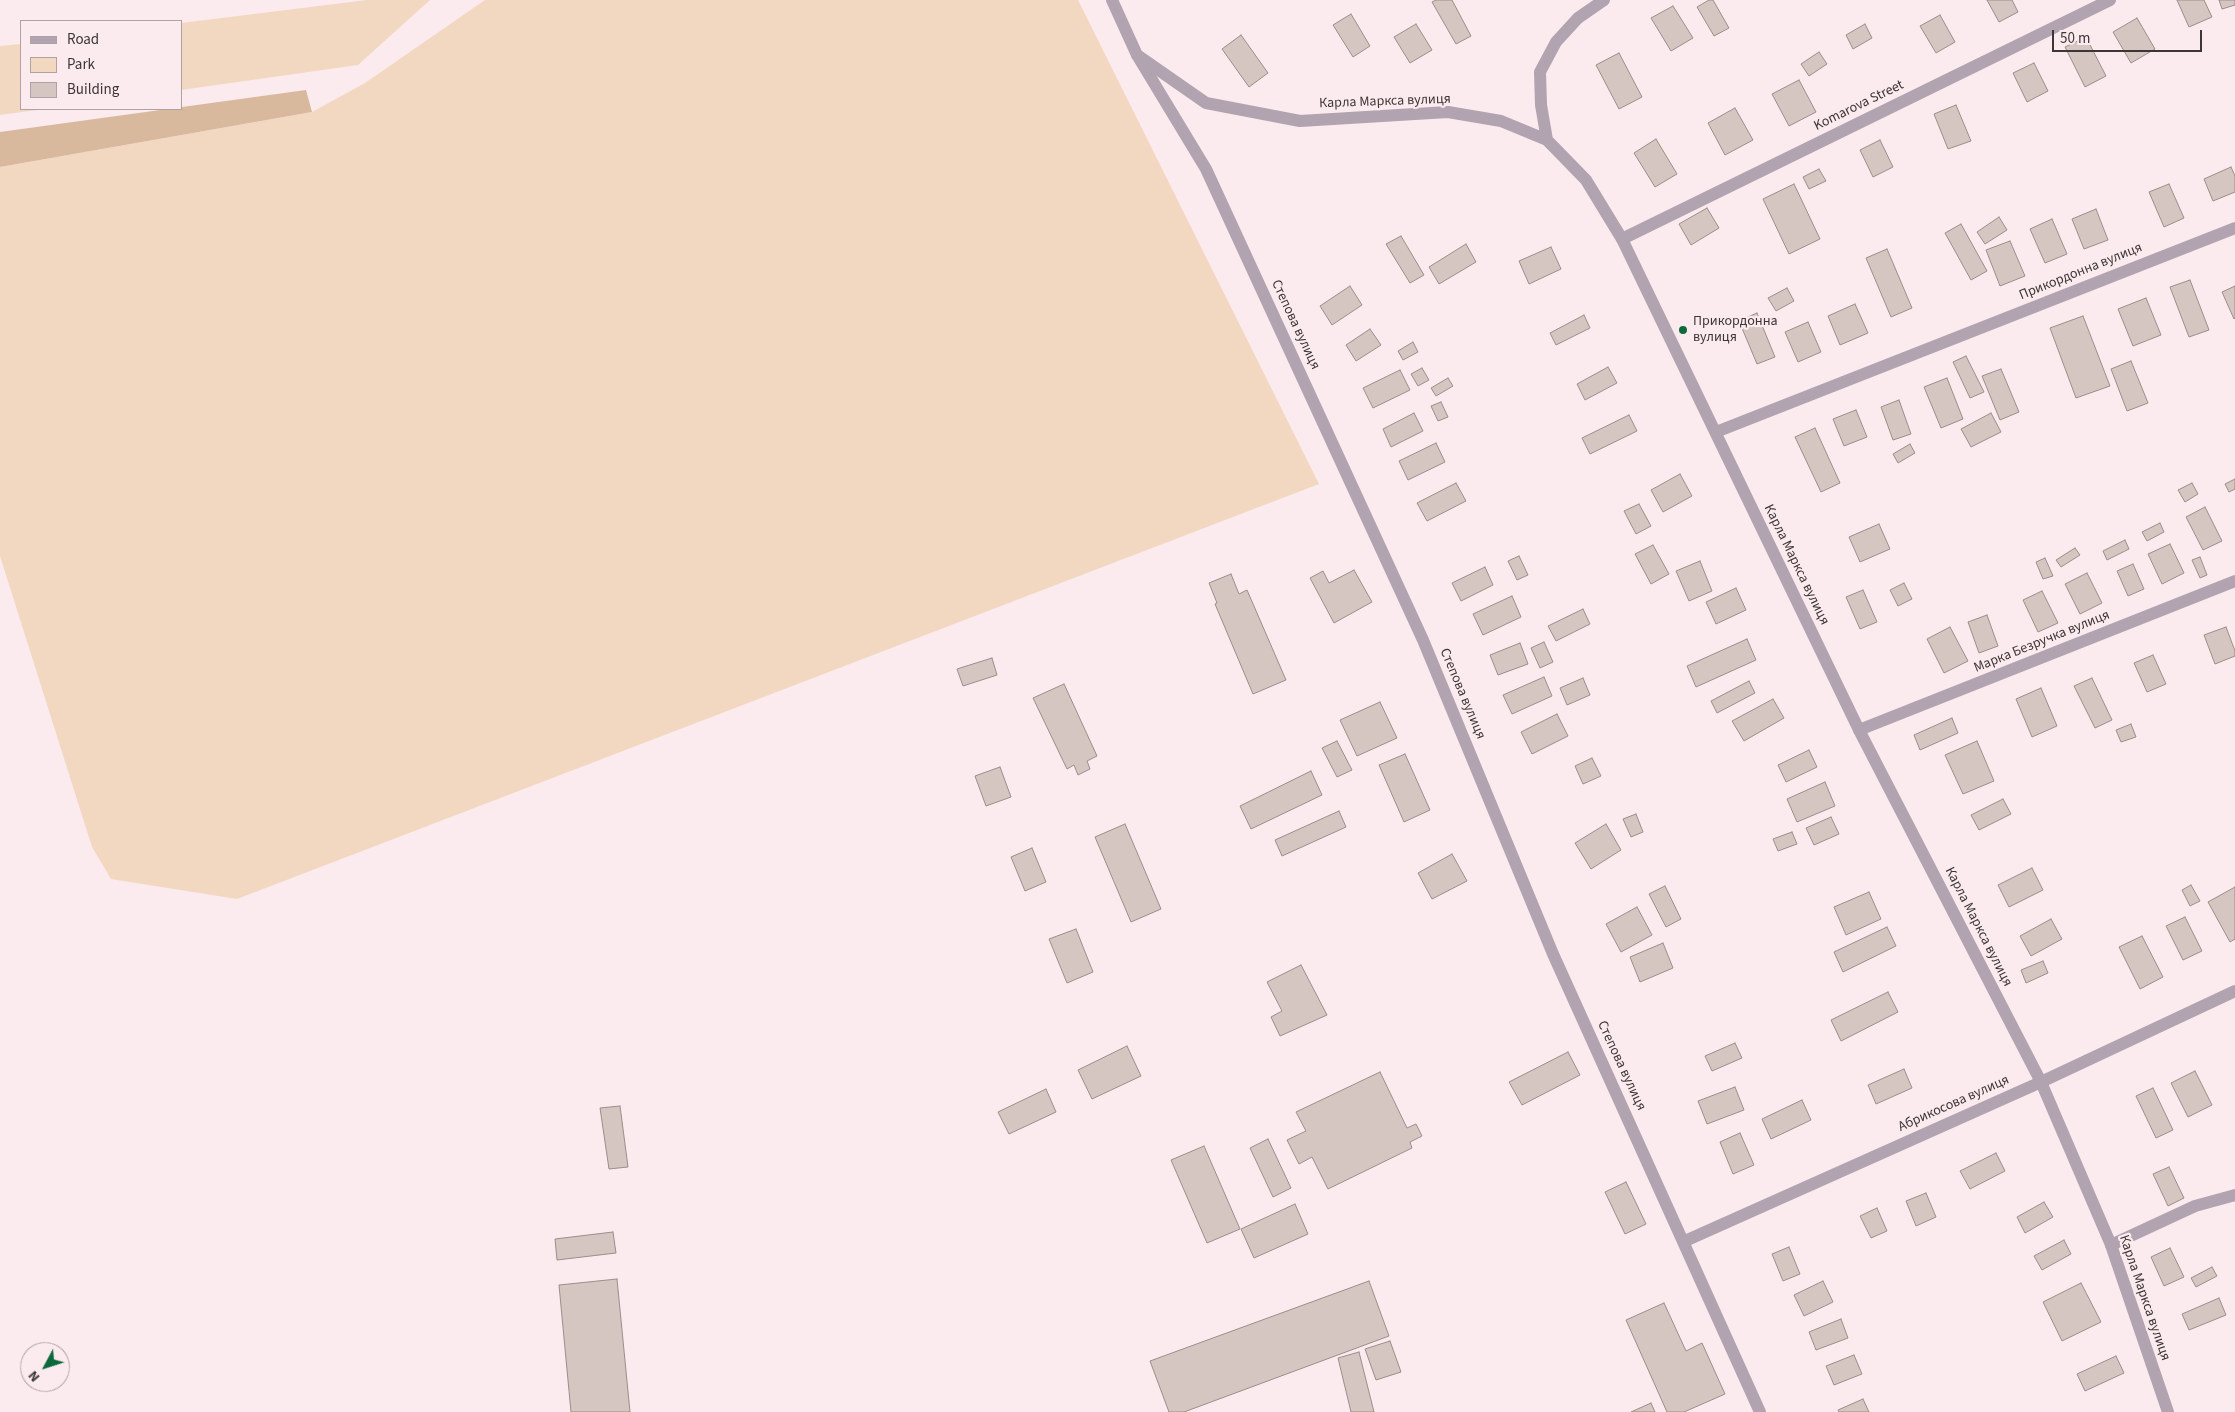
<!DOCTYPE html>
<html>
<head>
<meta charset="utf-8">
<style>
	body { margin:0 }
	#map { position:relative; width:2235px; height:1412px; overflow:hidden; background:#fbeaee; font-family:"Source Sans 3",sans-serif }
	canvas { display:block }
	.legend { position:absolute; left:20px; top:20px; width:162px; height:90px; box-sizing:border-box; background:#fbeaee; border:1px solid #afa2a5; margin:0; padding:6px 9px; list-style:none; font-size:15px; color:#3c3637 }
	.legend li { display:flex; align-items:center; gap:10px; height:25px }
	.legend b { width:25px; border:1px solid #afa2a5 }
	.north { position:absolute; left:20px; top:1342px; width:50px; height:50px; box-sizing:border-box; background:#fbeaee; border:1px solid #afa2a5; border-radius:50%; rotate:230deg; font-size:14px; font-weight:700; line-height:20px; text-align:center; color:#3c3637 }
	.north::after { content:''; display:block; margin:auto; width:18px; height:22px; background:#0d693c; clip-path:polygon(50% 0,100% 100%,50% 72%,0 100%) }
	.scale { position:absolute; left:2052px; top:30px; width:150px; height:22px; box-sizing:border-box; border:2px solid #3c3637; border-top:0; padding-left:6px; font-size:15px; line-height:18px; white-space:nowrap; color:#3c3637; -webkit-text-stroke:4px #fbeaee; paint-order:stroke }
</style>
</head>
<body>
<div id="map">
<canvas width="2235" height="1412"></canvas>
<ul class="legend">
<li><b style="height:6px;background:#b1a3af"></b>Road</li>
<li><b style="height:14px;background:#f3d8c1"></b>Park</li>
<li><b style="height:14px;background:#d5c6c2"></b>Building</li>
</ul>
<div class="north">N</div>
<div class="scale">50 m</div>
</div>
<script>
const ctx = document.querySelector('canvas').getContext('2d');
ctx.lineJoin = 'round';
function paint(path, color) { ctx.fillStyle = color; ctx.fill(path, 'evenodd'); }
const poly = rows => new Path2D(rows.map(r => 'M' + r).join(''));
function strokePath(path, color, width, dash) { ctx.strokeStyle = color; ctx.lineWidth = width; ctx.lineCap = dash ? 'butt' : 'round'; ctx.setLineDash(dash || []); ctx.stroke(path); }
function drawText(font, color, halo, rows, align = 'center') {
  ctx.font = font + ' "Source Sans 3",sans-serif'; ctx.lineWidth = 4.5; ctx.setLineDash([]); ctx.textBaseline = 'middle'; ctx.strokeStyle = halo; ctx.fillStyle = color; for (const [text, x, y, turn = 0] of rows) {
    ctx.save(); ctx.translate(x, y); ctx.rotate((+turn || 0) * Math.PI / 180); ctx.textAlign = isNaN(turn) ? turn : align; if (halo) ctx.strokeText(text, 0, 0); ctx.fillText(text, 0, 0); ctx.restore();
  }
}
const green = poly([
	[367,0,430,0,358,65,181,90,181,23],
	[485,0,1078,0,1319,484,237,899,111,879,92,847,0,556,0,167,312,112,365,83],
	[21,44,21,109,45,109,0,115,0,46]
]);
const forest = poly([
	[306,90,312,112,0,167,0,132]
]);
const building = poly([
	[1436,0,1452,0,1471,36,1456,44,1432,2,1436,0],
	[1709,0,1713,0,1729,28,1714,36,1697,7,1709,0],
	[1987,0,2012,0,2018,12,1999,22,1987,0],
	[2177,0,2204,0,2212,17,2189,27,2177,0],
	[2219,0,2235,0,2235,5,2222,9,2219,0],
	[1673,6,1693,38,1671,51,1651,18,1673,6],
	[1351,14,1370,46,1353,57,1333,25,1351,14],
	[1940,15,1955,42,1936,53,1920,26,1940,15],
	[2137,18,2155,49,2131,63,2113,32,2137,18],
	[1416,24,1432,50,1410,63,1394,37,1416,24],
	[1865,24,1872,38,1853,49,1846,35,1865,24],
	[1241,35,1268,73,1249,87,1222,49,1241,35],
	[2086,37,2106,76,2085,87,2065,47,2086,37],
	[1819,52,1827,64,1809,76,1801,64,1819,52],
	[1619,53,1642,97,1619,109,1596,65,1619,53],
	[2034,63,2048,91,2027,102,2013,73,2034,63],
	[1799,80,1816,112,1789,126,1772,94,1799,80],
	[1956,105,1971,141,1948,149,1934,114,1956,105],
	[1735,108,1753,140,1725,155,1708,123,1735,108],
	[1656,139,1677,174,1655,187,1634,153,1656,139],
	[1880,140,1893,167,1873,177,1860,150,1880,140],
	[2231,167,2235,176,2235,192,2213,201,2204,179,2231,167],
	[1819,169,1826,181,1809,189,1803,177,1819,169],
	[1794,184,1820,239,1789,254,1763,199,1794,184],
	[2169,184,2184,218,2164,227,2149,192,2169,184],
	[1707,208,1719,228,1691,245,1679,224,1707,208],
	[2096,209,2108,240,2084,249,2072,219,2096,209],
	[1999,217,2007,230,1985,244,1977,232,1999,217],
	[2052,219,2067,254,2045,263,2030,229,2052,219],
	[1961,224,1987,271,1971,280,1945,233,1961,224],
	[1401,236,1424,275,1410,283,1386,244,1401,236],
	[2010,241,2025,276,2000,286,1986,250,2010,241],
	[1466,244,1476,262,1439,284,1429,267,1466,244],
	[1551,247,1561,269,1529,284,1519,261,1551,247],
	[1887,249,1912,308,1891,317,1866,258,1887,249],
	[2190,280,2209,330,2189,337,2170,287,2190,280],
	[1350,286,1362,305,1332,325,1320,306,1350,286],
	[2235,286,2235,318,2234,319,2222,292,2235,286],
	[1787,288,1794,301,1776,311,1768,298,1787,288],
	[2146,298,2161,335,2133,346,2118,309,2146,298],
	[1855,304,1868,333,1840,345,1828,316,1855,304],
	[1757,313,1775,357,1757,364,1739,321,1757,313],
	[1584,315,1590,328,1556,345,1550,333,1584,315],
	[2083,316,2110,386,2076,398,2050,328,2083,316],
	[1808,322,1821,352,1798,362,1785,332,1808,322],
	[1370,329,1381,345,1356,361,1346,345,1370,329],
	[1413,342,1418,352,1403,360,1398,351,1413,342],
	[1966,356,1984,392,1970,398,1953,362,1966,356],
	[2131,361,2148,403,2127,411,2111,369,2131,361],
	[1608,367,1617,383,1585,400,1577,384,1608,367],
	[1422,368,1429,380,1418,386,1411,374,1422,368],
	[2001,369,2019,412,2000,420,1982,376,2001,369],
	[1400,370,1410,390,1373,408,1363,388,1400,370],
	[1448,378,1453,386,1436,396,1431,388,1448,378],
	[1947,378,1963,419,1941,428,1924,387,1947,378],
	[1899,400,1911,434,1893,440,1881,407,1899,400],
	[1441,402,1448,417,1438,421,1431,406,1441,402],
	[1856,410,1867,437,1844,446,1833,419,1856,410],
	[1414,413,1423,431,1391,447,1383,429,1414,413],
	[1991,413,2001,432,1971,447,1961,429,1991,413],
	[1629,415,1637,431,1590,454,1582,438,1629,415],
	[1815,428,1840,483,1821,492,1795,437,1815,428],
	[1436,443,1445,462,1408,480,1399,461,1436,443],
	[1910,444,1915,453,1898,463,1893,454,1910,444],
	[1680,474,1692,496,1663,512,1651,490,1680,474],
	[2235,479,2235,489,2229,492,2225,484,2235,479],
	[1456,483,1466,501,1427,521,1417,503,1456,483],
	[2192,483,2198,494,2185,502,2178,490,2192,483],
	[1639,504,1651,526,1636,534,1624,511,1639,504],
	[2205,507,2222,541,2203,550,2186,517,2205,507],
	[2160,523,2164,532,2147,541,2142,532,2160,523],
	[1879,524,1890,549,1860,562,1849,537,1879,524],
	[2125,540,2129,549,2107,560,2103,551,2125,540],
	[2170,544,2184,573,2162,584,2148,554,2170,544],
	[1653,545,1669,574,1651,584,1635,554,1653,545],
	[2075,548,2080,555,2061,567,2056,560,2075,548],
	[1519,556,1528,575,1517,580,1508,561,1519,556],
	[2200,557,2207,575,2200,578,2192,560,2200,557],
	[2045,558,2053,576,2043,579,2036,562,2045,558],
	[1700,561,1712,591,1689,601,1676,571,1700,561],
	[2133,564,2144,589,2128,596,2117,571,2133,564],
	[1485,567,1493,585,1461,601,1452,583,1485,567],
	[1354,570,1372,602,1334,623,1310,578,1323,571,1329,583,1354,570],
	[2087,573,2102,603,2080,614,2065,584,2087,573],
	[1231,574,1239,594,1247,590,1286,680,1253,694,1215,604,1217,603,1209,583,1231,574],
	[1904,583,1912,599,1898,606,1890,590,1904,583],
	[1736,588,1746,610,1716,624,1706,602,1736,588],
	[1863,590,1877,622,1860,629,1846,597,1863,590],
	[2042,591,2058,623,2038,632,2023,600,2042,591],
	[1512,596,1521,617,1483,635,1473,614,1512,596],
	[1583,609,1590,624,1556,641,1548,626,1583,609],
	[1987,615,1998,646,1979,653,1968,622,1987,615],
	[1950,627,1968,661,1944,673,1927,639,1950,627],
	[2226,627,2235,651,2235,656,2215,664,2204,635,2226,627],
	[1747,639,1756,660,1696,687,1687,666,1747,639],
	[1544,642,1553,662,1540,668,1531,648,1544,642],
	[1520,643,1528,664,1498,675,1490,655,1520,643],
	[2153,655,2166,684,2147,692,2134,663,2153,655],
	[992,658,997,675,963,686,957,669,992,658],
	[1544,677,1552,696,1512,714,1503,695,1544,677],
	[1583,678,1590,695,1567,705,1560,688,1583,678],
	[2092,678,2112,720,2095,728,2074,686,2092,678],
	[1749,681,1755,693,1717,713,1711,701,1749,681],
	[1064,684,1097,756,1087,761,1090,769,1078,775,1074,765,1067,769,1033,698,1064,684],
	[2041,688,2057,726,2032,737,2016,699,2041,688],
	[1773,699,1784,718,1744,741,1732,721,1773,699],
	[1380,702,1397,738,1357,756,1340,720,1380,702],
	[1557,714,1568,736,1532,754,1521,732,1557,714],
	[1952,718,1958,733,1920,750,1914,735,1952,718],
	[2131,724,2136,737,2121,742,2116,730,2131,724],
	[1337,741,1352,770,1337,777,1322,748,1337,741],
	[1977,741,1994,781,1963,794,1945,755,1977,741],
	[1809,750,1817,767,1786,782,1778,765,1809,750],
	[1405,754,1430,810,1404,822,1379,765,1405,754],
	[1592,758,1601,776,1583,784,1575,766,1592,758],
	[1000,767,1011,797,986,806,975,776,1000,767],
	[1311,771,1322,795,1251,829,1240,806,1311,771],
	[1825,782,1835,806,1797,822,1787,799,1825,782],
	[2003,799,2011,814,1979,830,1971,815,2003,799],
	[1339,811,1346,827,1282,856,1275,840,1339,811],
	[1636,814,1643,832,1631,837,1623,819,1636,814],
	[1831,817,1839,834,1814,845,1806,828,1831,817],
	[1125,824,1161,909,1131,922,1095,837,1125,824],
	[1606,824,1621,850,1591,869,1575,843,1606,824],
	[1792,832,1797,844,1778,851,1773,839,1792,832],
	[1032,848,1046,882,1025,891,1011,857,1032,848],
	[1452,854,1467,881,1432,899,1418,873,1452,854],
	[2032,868,2043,890,2009,907,1998,885,2032,868],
	[2191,885,2200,901,2190,906,2182,890,2191,885],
	[1665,886,1681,919,1666,927,1649,894,1665,886],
	[2235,887,2235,939,2230,942,2208,902,2235,887],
	[1869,892,1881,919,1846,935,1834,907,1869,892],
	[1637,907,1652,935,1621,952,1606,924,1637,907],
	[2185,917,2202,951,2183,960,2166,926,2185,917],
	[2051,919,2062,939,2031,956,2020,936,2051,919],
	[1887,927,1896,946,1843,972,1834,952,1887,927],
	[1076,929,1093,972,1067,983,1049,939,1076,929],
	[2142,936,2163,977,2140,989,2119,947,2142,936],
	[1663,943,1673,968,1640,982,1630,957,1663,943],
	[2043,961,2048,973,2026,983,2021,970,2043,961],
	[1301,965,1327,1015,1280,1036,1271,1017,1282,1011,1267,982,1301,965],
	[1888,992,1898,1012,1841,1041,1831,1020,1888,992],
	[1735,1043,1742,1058,1712,1071,1705,1056,1735,1043],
	[1127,1046,1141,1076,1092,1099,1078,1070,1127,1046],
	[1568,1052,1580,1075,1522,1105,1509,1082,1568,1052],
	[1904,1069,1912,1088,1876,1104,1868,1085,1904,1069],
	[2195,1071,2212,1105,2188,1117,2171,1083,2195,1071],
	[1380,1072,1407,1128,1416,1124,1422,1136,1410,1142,1412,1148,1328,1189,1312,1157,1299,1164,1287,1140,1306,1131,1296,1112,1380,1072],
	[1735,1087,1744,1110,1707,1124,1698,1101,1735,1087],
	[2153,1088,2173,1130,2156,1138,2136,1096,2153,1088],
	[1046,1089,1056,1112,1009,1134,998,1112,1046,1089],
	[1802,1100,1811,1120,1771,1139,1762,1119,1802,1100],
	[620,1106,628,1167,609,1169,600,1108,620,1106],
	[1740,1133,1754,1165,1733,1174,1720,1142,1740,1133],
	[1268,1139,1291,1188,1273,1197,1250,1148,1268,1139],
	[1204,1146,1240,1229,1207,1243,1171,1160,1204,1146],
	[1996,1153,2005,1171,1970,1189,1960,1171,1996,1153],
	[2169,1167,2184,1198,2168,1206,2153,1174,2169,1167],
	[1626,1182,1646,1224,1625,1234,1605,1192,1626,1182],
	[1926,1193,1936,1217,1916,1226,1906,1201,1926,1193],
	[2044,1202,2053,1217,2025,1233,2017,1217,2044,1202],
	[1295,1204,1308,1234,1254,1258,1241,1229,1295,1204],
	[1877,1208,1887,1231,1871,1238,1860,1216,1877,1208],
	[613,1232,616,1253,557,1260,555,1239,613,1232],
	[2064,1240,2071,1254,2042,1270,2034,1256,2064,1240],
	[1789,1247,1800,1274,1783,1281,1772,1254,1789,1247],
	[2170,1248,2184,1277,2164,1286,2151,1257,2170,1248],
	[2212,1267,2217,1276,2196,1287,2191,1278,2212,1267],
	[617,1279,630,1412,571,1412,559,1285,617,1279],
	[1369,1281,1389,1336,1184,1412,1169,1412,1150,1361,1369,1281],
	[1823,1281,1833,1302,1804,1316,1794,1295,1823,1281],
	[2081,1283,2101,1322,2062,1341,2043,1302,2081,1283],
	[2219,1298,2226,1315,2189,1330,2182,1314,2219,1298],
	[1664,1303,1686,1351,1702,1343,1725,1394,1684,1412,1667,1412,1626,1320,1664,1303],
	[1841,1319,1848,1338,1816,1350,1809,1332,1841,1319],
	[1390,1341,1401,1372,1376,1380,1365,1349,1390,1341],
	[1359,1352,1374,1412,1351,1412,1338,1358,1359,1352],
	[1854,1355,1862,1374,1834,1385,1826,1366,1854,1355],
	[2116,1356,2124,1373,2085,1391,2077,1374,2116,1356],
	[1863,1399,1869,1412,1839,1412,1838,1410,1863,1399],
	[1651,1403,1655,1412,1631,1412,1651,1403]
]);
const minor = poly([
	[1137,55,1206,169,1423,640,1553,954,1760,1412],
	[1622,239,2110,0],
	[1716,432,2235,228],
	[1859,730,2235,581],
	[1685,1241,2041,1082,2235,991],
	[2111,1245,2195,1206,2235,1195]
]);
const tertiary = poly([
	[1112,0,1137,55,1206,103,1300,121,1448,112,1501,121,1547,140,1586,180,1622,239,1859,730,2041,1082,2111,1245,2168,1412],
	[1547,140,1541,105,1540,72,1556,42,1578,18,1604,0]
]);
const markers = [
	[1683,330,5,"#0d693c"]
];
const streetNames = [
	["Карла Маркса вулиця",1385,102,-2],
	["Komarova Street",1859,106,-26],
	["Прикордонна вулиця",2081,272,-22],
	["Степова вулиця",1295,325,65],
	["Карла Маркса вулиця",1796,565,64],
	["Марка Безручка вулиця",2042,642,-22],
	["Степова вулиця",1462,694,67],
	["Карла Маркса вулиця",1978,927,63],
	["Степова вулиця",1621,1066,65],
	["Абрикосова вулиця",1954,1104,-24],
	["Карла Маркса вулиця",2144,1298,71]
];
const poiNames = [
	["Прикордонна",1693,322],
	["вулиця",1693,338]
];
paint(green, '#f3d8c1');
paint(forest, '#d9b99d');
paint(building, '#d5c6c2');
strokePath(building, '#9c8d8a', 1);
strokePath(minor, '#b1a3af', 12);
strokePath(tertiary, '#b1a3af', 12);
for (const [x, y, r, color] of markers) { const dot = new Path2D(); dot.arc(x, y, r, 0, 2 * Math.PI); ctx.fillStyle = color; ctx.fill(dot); strokePath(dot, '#fbeaee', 2); }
drawText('14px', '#3c3637', '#fbeaee', streetNames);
drawText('14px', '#3c3637', '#fbeaee', poiNames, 'left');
</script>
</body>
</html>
